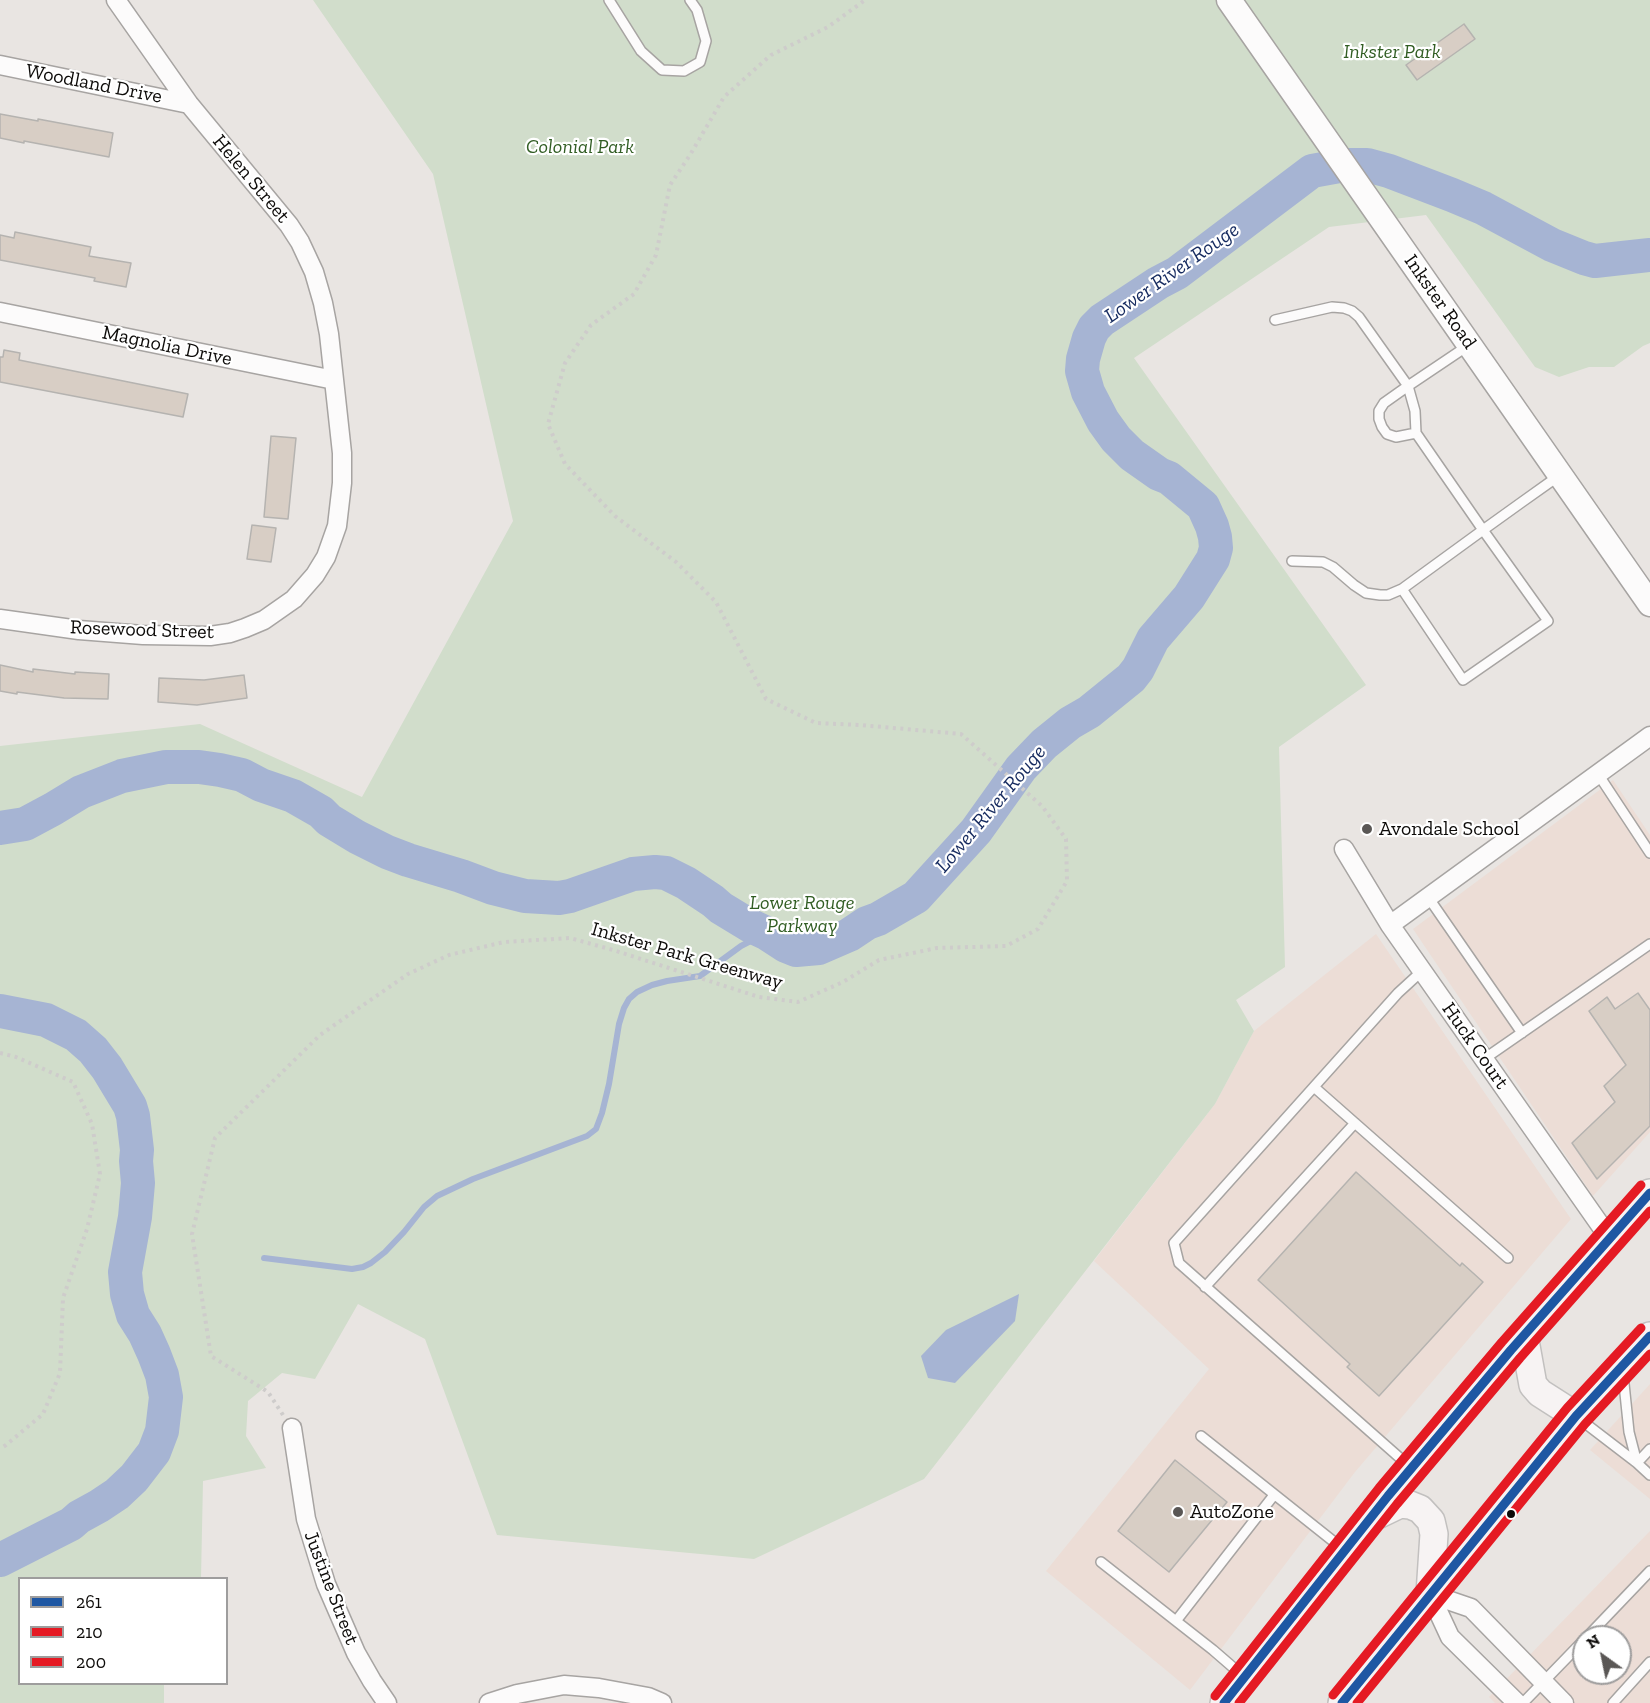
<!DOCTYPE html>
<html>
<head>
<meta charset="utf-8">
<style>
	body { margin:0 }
	#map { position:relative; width:1650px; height:1703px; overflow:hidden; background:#e9e5e2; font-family:"Zilla Slab",serif }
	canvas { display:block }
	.legend { position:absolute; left:18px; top:1577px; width:210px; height:108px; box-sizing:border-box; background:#fff; border:2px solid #9e9d9d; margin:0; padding:8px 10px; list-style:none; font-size:18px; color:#0d0b09 }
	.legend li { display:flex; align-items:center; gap:12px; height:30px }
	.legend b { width:30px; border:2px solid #9e9d9d }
	.north { position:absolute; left:1572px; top:1625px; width:60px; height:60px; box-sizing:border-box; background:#fff; border:2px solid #9e9d9d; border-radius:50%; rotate:327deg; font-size:16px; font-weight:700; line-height:24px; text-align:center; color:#0d0b09 }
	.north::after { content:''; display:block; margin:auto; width:21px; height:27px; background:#5a5755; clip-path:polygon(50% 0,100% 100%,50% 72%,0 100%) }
</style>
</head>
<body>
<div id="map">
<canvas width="1650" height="1703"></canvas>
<ul class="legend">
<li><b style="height:8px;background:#1e57a3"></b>261</li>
<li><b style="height:8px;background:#e51a23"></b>210</li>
<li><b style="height:8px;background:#e51a23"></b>200</li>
</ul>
<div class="north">N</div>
</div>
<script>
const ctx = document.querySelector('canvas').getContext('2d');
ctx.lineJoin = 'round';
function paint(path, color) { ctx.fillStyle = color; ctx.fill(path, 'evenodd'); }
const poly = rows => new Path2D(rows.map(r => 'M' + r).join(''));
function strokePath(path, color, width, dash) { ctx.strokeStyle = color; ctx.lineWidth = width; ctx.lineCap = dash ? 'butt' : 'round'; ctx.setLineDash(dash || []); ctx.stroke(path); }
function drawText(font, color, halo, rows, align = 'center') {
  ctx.font = font + ' "Zilla Slab",serif'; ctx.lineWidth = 4.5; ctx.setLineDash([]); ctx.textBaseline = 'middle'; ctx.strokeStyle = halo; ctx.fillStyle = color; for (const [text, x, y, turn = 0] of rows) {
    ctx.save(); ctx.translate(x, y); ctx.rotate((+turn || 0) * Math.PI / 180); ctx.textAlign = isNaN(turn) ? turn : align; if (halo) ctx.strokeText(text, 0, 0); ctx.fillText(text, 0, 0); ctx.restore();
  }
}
const commercial = poly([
	[1613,780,1650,835,1650,1132,1593,1196,1413,929],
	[1376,934,1571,1219,1355,1472,1190,1690,1046,1571,1209,1369,1094,1261,1215,1104,1254,1031],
	[1650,1384,1650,1499,1590,1450],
	[1650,1531,1650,1703,1495,1703,1489,1697],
	[1584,1637,1620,1637,1620,1673,1584,1673]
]);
const green = poly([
	[313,0,1650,0,1650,343,1643,346,1614,367,1589,367,1559,377,1535,367,1426,215,1329,227,1134,358,1366,685,1279,747,1285,967,1236,1000,1254,1031,1215,1104,924,1479,754,1559,497,1535,425,1339,358,1304,315,1379,282,1373,248,1401,246,1436,266,1468,203,1481,201,1578,20,1578,20,1684,164,1684,164,1703,0,1703,0,746,200,724,362,797,513,521,433,174]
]);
const water = poly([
	[1019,1294,1015,1321,955,1383,928,1378,921,1356,946,1330]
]);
const stream = poly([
	[264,1258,352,1269,363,1267,371,1263,385,1252,404,1232,424,1207,437,1196,473,1179,587,1136,596,1129,602,1113,609,1084,619,1024,624,1008,629,999,637,992,652,985,667,981,700,976,741,946,766,933]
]);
const river = poly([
	[0,828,25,824,53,809,81,792,122,776,166,767,199,767,220,770,242,775,261,785,293,796,321,812,329,820,357,837,387,852,408,860,461,876,493,888,525,896,559,898,570,896,633,874,655,872,666,873,686,883,713,901,721,908,749,925,766,933,786,946,796,950,819,948,849,935,867,923,878,919,916,897,976,831,1021,768,1044,744,1070,723,1089,712,1131,678,1138,669,1153,639,1189,597,1213,559,1216,548,1215,537,1212,526,1203,506,1169,478,1159,474,1132,455,1116,439,1103,421,1088,392,1082,371,1083,359,1089,338,1094,328,1102,320,1158,283,1177,273,1312,171,1345,165,1367,165,1389,171,1452,195,1483,208,1552,245,1584,258,1595,261,1650,255],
	[0,1011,46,1020,76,1035,93,1050,107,1068,130,1106,133,1116,137,1150,136,1161,138,1183,135,1217,125,1272,127,1294,133,1315,145,1334,154,1354,162,1375,166,1397,162,1431,154,1452,134,1478,117,1494,99,1506,79,1517,71,1524,0,1560]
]);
const building = poly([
	[1464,24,1475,39,1417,80,1406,65,1464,24],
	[0,114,38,121,38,119,113,133,109,157,24,141,24,143,0,138,0,114],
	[15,232,91,247,89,256,131,263,126,287,94,281,95,278,0,260,0,235,14,238,15,232],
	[4,350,20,353,19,360,188,394,183,417,0,382,0,357,3,357,4,350],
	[271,436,296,438,288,519,264,517,271,436],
	[252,525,276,528,271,562,247,559,252,525],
	[0,665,33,672,33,669,75,674,75,672,109,674,108,699,64,698,17,692,17,694,0,691,0,665],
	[244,675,247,698,197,705,158,702,159,678,204,680,244,675],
	[1638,993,1650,1010,1650,1126,1597,1179,1572,1143,1615,1102,1604,1086,1626,1065,1589,1011,1607,997,1615,1009,1638,993],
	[1356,1172,1460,1266,1462,1263,1483,1282,1379,1396,1347,1367,1350,1364,1258,1280,1356,1172],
	[1175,1460,1227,1502,1169,1572,1118,1531,1175,1460]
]);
const path = poly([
	[0,1053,16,1057,73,1082,92,1124,100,1174,87,1229,63,1298,60,1373,43,1414,6,1445,0,1449],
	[283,1415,268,1392,211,1356,192,1234,215,1138,320,1035,408,974,449,955,504,942,570,938,613,950,759,997,798,1002,843,982,879,960,937,948,1006,946,1038,929,1067,881,1066,839,1042,806,961,734,860,725,816,723,766,699,716,602,676,562,615,516,565,464,548,424,565,363,591,325,634,294,656,255,670,185,690,155,724,97,771,55,828,27,865,0]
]);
const lane = poly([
	[609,0,641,51,662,70,684,71,700,62,706,41,697,10,690,0],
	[1275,320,1332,307,1344,308,1352,311,1359,317,1408,386,1384,403,1379,411,1379,419,1382,427,1387,434,1396,437,1416,433],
	[1469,345,1408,386,1415,411,1416,433,1483,530,1548,621,1463,680,1402,589,1483,530,1522,502,1560,475],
	[1292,561,1323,562,1333,567,1354,585,1366,593,1380,595,1388,595,1402,589],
	[1598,774,1650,853],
	[1428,897,1522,1033],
	[1484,1059,1650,944],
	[1314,1087,1508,1258],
	[1205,1287,1355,1123],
	[1623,1374,1629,1432,1637,1463],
	[1577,1417,1637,1463,1650,1475],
	[1201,1436,1343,1549],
	[1637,1463,1650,1449],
	[1409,1466,1179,1263,1174,1243,1398,993,1422,971],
	[1101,1562,1176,1621,1274,1495],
	[1176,1621,1213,1650,1243,1676],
	[1587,1637,1650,1571],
	[1523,1703,1584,1640],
	[1613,1703,1650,1662]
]);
const street = poly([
	[0,65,189,104],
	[0,312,334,380],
	[0,619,79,630,143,635,210,636,230,633,245,628,264,620,294,599,315,575,326,557,337,526,342,483,342,453,329,334,323,303,314,272,300,242,289,225,189,104,116,0],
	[1344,849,1390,925,1610,1239],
	[1390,925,1650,736],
	[292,1428,306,1519,326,1584,356,1653,372,1681,387,1703],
	[1430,1594,1471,1608,1564,1703],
	[1430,1594,1450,1637,1517,1703],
	[489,1703,517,1694,564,1685,599,1688,648,1697,662,1703]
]);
const secondary = poly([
	[1229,0,1650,604]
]);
const primary = poly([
	[1524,1335,1533,1385,1540,1393,1576,1416],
	[1371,1518,1400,1504,1410,1505,1420,1509,1431,1521,1434,1534,1430,1594],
	[1224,1703,1388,1496,1511,1350,1650,1193],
	[1342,1703,1430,1594,1576,1416,1650,1336]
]);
const bus1 = poly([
	[1224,1703,1388,1496,1511,1350,1650,1193],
	[1342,1703,1576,1416,1650,1336]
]);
const bus2 = poly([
	[1239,1703,1397,1504,1520,1358,1650,1211],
	[1357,1703,1585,1424,1650,1354]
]);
const bus3 = poly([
	[1333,1695,1567,1408,1641,1328],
	[1215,1696,1379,1488,1502,1342,1641,1185]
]);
const markers = [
	[1367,829,6,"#5a5755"],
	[1178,1512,6,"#5a5755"],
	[1511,1514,5,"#0d0b09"]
];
const parkNames = [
	["Inkster Park",1392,52],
	["Colonial Park",580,147],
	["Lower Rouge",802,903],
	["Parkway",802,926]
];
const streetNames = [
	["Woodland Drive",94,84,11],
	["Helen Street",251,179,50],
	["Inkster Road",1440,302,55],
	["Magnolia Drive",167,346,12],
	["Rosewood Street",142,630,2],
	["Inkster Park Greenway",687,956,16],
	["Huck Court",1475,1046,55],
	["Justine Street",331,1588,69]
];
const poiNames = [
	["Avondale School",1379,829],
	["AutoZone",1190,1512]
];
const waterNames = [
	["Lower River Rouge",1172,273,-35],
	["Lower River Rouge",991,809,-50]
];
paint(commercial, '#ecddd6');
paint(green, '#d1ddcb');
paint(water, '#a6b4d3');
strokePath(stream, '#a6b4d3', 6);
strokePath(river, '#a6b4d3', 34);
paint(building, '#d8cec5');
strokePath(building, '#b5b3b0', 1.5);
strokePath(lane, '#a7a4a2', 12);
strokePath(street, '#a7a4a2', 21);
strokePath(secondary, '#a7a4a2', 27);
strokePath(primary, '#c2c0bf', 30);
strokePath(path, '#cecccb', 4, [3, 4.5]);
strokePath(lane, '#fcfbfb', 9);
strokePath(street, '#fcfbfb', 18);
strokePath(secondary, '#fcfbfb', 24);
strokePath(primary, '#f7f3f3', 27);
strokePath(bus1, '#1e57a3', 9);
strokePath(bus2, '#e51a23', 9);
strokePath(bus3, '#e51a23', 9);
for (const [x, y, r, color] of markers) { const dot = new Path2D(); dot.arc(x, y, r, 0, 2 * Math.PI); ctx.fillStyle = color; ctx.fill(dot); strokePath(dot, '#fff', 2); }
drawText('italic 20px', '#315d23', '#fff', parkNames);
drawText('20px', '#0d0b09', '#fff', streetNames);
drawText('20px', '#0d0b09', '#fff', poiNames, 'left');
drawText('italic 21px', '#152a5f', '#fff', waterNames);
</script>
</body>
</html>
